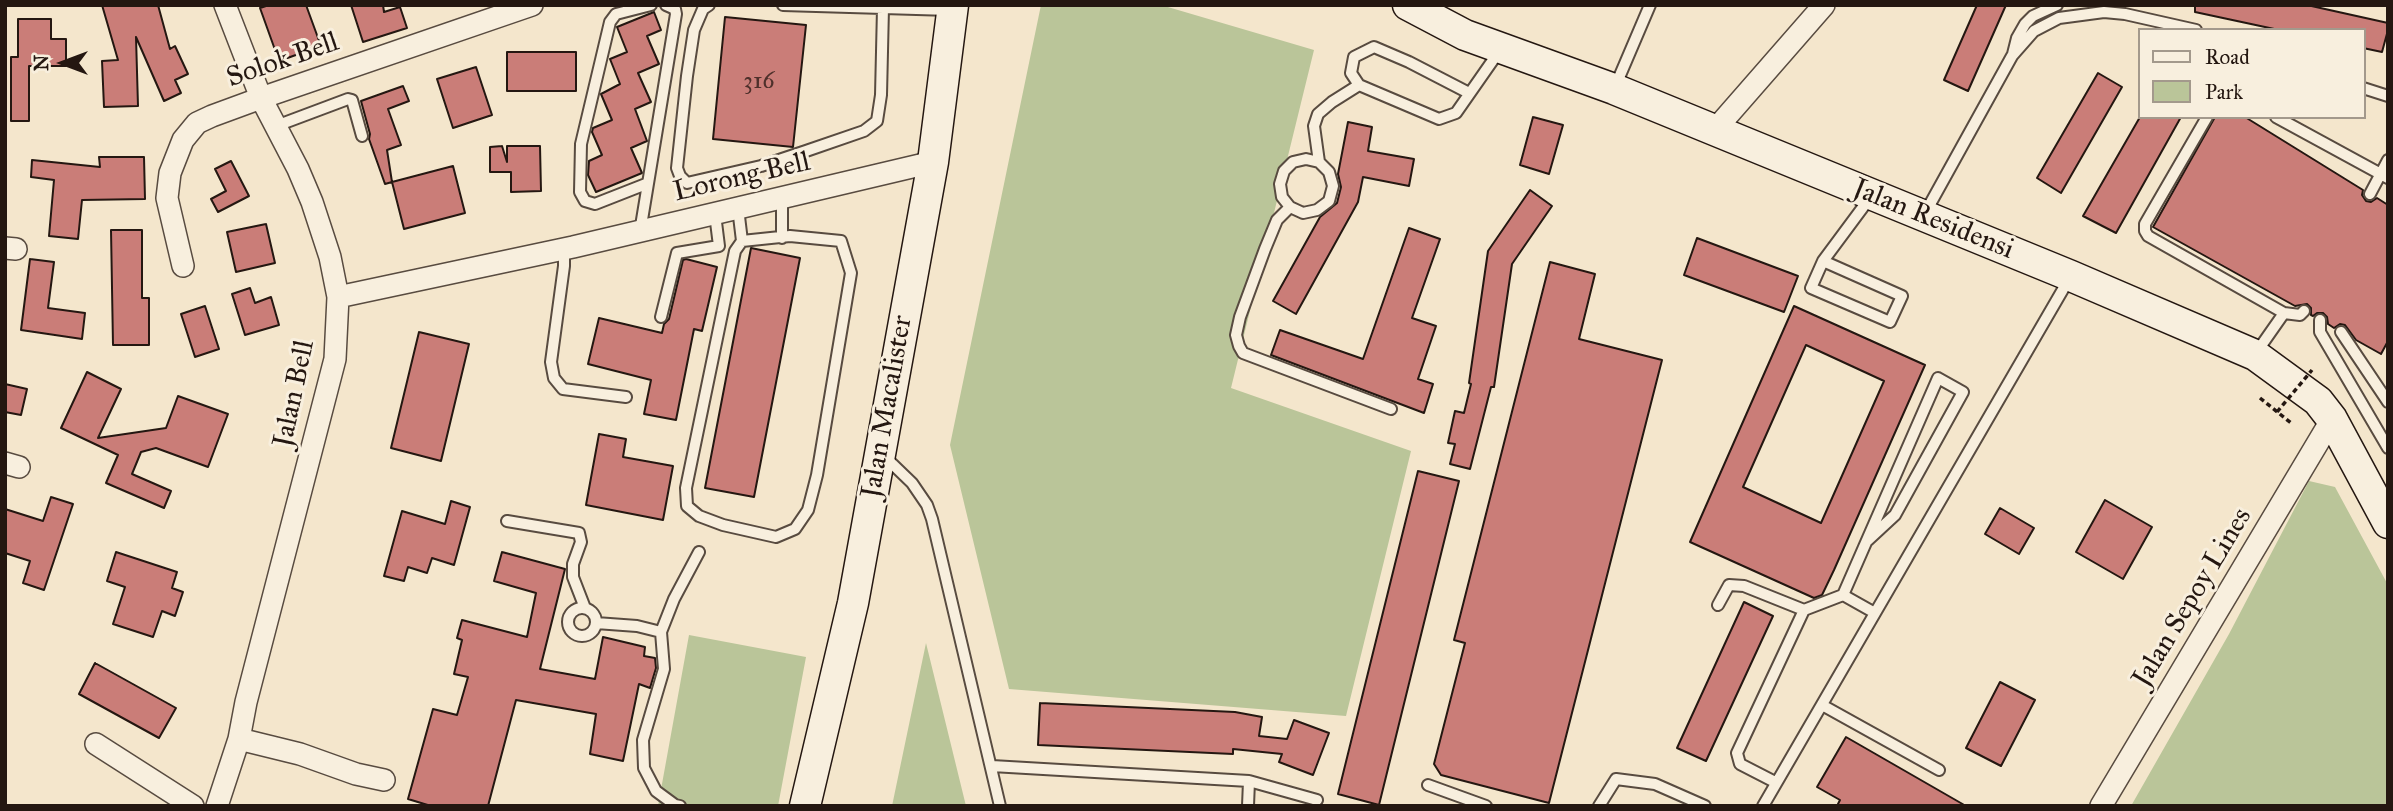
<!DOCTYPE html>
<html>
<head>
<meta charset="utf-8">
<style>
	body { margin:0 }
	#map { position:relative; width:2393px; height:811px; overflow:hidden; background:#f4e6cc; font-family:"IM FELL Great Primer",serif }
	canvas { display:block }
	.frame { position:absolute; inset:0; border:7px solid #241711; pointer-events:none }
	.legend { position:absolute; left:2138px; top:28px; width:228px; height:91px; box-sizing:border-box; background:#f8efde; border:2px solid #a3998c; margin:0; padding:9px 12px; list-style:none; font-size:21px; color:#241711 }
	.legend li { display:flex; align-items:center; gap:14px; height:35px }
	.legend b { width:35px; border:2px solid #a3998c }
	.north { position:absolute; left:28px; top:28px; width:70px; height:70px; -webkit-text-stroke:5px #f8efde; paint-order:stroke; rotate:270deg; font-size:19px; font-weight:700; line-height:28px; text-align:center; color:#241711 }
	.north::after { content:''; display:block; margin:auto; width:24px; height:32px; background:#241711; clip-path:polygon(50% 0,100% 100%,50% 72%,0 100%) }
</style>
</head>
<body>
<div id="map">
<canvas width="2393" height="811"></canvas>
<div class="frame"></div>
<ul class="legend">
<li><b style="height:9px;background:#f8efde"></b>Road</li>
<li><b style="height:19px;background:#bac599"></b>Park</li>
</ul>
<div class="north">N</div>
</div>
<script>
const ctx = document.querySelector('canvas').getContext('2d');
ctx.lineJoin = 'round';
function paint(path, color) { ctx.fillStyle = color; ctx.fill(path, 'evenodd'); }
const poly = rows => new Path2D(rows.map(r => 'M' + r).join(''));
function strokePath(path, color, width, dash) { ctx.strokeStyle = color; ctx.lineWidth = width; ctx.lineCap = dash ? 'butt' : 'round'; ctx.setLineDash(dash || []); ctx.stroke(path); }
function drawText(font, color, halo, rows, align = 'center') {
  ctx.font = font + ' "IM FELL Great Primer",serif'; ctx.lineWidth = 6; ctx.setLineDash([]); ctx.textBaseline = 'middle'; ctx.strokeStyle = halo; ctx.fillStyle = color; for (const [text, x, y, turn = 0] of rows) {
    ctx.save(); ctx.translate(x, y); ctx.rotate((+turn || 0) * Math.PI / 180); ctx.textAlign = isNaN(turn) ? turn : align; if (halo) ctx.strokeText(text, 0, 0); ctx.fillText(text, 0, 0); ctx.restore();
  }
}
const green = poly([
	[1041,5,1161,5,1314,50,1231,388,1411,451,1346,716,1009,689,950,445],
	[2309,481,2335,487,2388,585,2388,806,2131,806,2229,634],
	[689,635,806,657,778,806,658,806],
	[926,643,966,806,892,806]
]);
const building = poly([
	[102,5,158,5,170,49,175,46,188,74,175,80,181,93,164,101,136,37,138,106,104,107,102,61,118,60,102,5],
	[269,5,306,5,321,46,279,61,260,8,269,5],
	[351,5,383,5,384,12,400,7,407,28,363,42,351,5],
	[1977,5,2006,5,1968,91,1944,80,1977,5],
	[2195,5,2307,5,2388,23,2388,30,2382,52,2363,48,2363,30,2279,30,2195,12,2195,5],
	[654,12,661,30,647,36,659,64,638,73,651,102,635,109,647,141,631,148,642,173,596,192,588,175,589,161,602,155,592,132,593,128,612,120,601,94,620,84,610,59,627,52,617,27,654,12],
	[725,17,806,25,793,147,713,139,725,17],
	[18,19,51,19,51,39,66,39,66,66,29,66,29,121,11,121,11,57,18,57,18,19],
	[507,52,576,52,576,91,507,91,507,52],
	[476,67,492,115,453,128,437,79,476,67],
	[2098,73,2122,87,2061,193,2037,178,2098,73],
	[403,86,409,101,388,109,401,145,387,150,392,182,453,166,465,213,404,229,392,182,385,184,369,139,370,134,361,101,403,86],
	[1533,117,1563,125,1549,174,1520,165,1533,117],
	[2140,117,2181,117,2116,233,2083,216,2140,117],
	[2215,117,2245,117,2363,190,2362,195,2366,201,2371,202,2377,198,2388,205,2388,341,2381,354,2356,340,2345,325,2340,324,2334,328,2328,324,2327,317,2323,313,2317,313,2313,316,2311,315,2311,308,2307,304,2295,306,2153,227,2215,117],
	[1348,122,1372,127,1368,151,1414,159,1409,186,1363,177,1358,202,1296,314,1273,301,1320,217,1337,203,1341,187,1338,174,1348,122],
	[502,146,507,162,507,146,540,146,541,191,511,192,511,172,490,172,490,147,502,146],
	[99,157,144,157,145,199,82,200,78,239,49,236,54,180,31,177,32,160,100,167,99,157],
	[231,161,249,196,218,212,211,199,226,191,215,169,231,161],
	[1530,190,1552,206,1512,264,1494,387,1491,387,1470,469,1450,464,1455,444,1448,443,1455,411,1464,413,1471,384,1469,383,1488,251,1530,190],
	[266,224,275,263,236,272,227,232,266,224],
	[1409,228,1440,239,1412,318,1436,326,1418,379,1433,384,1424,413,1271,355,1280,330,1363,359,1409,228],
	[111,230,142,230,142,298,149,298,149,345,113,345,111,230],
	[1697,238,1798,276,1784,312,1684,275,1697,238],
	[751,248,800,258,754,497,705,488,751,248],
	[30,259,54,262,48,308,85,313,82,339,21,330,30,259],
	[686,259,717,267,702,331,694,329,676,420,644,414,651,380,588,364,599,318,662,333,664,324,669,319,683,260,686,259],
	[1550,262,1595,274,1579,339,1662,360,1549,803,1441,775,1434,764,1465,643,1454,640,1550,262],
	[250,288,255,303,271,297,279,325,245,335,232,294,250,288],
	[205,306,219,349,195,357,181,314,205,306],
	[1794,306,1925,365,1834,570,1822,595,1814,598,1690,542,1794,306],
	[1806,345,1884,381,1821,523,1743,487,1806,345],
	[419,332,469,344,441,461,391,448,419,332],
	[87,372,121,389,98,438,166,428,178,396,228,414,208,467,156,448,141,452,132,474,171,491,164,508,106,483,118,455,61,428,87,372],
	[5,384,27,389,21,415,5,412,5,384],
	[599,434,626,439,623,457,673,466,663,520,586,505,599,434],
	[1418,471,1459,481,1379,805,1338,794,1418,471],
	[51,497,73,504,44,590,23,583,30,561,5,553,5,509,43,521,51,497],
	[2105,500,2152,527,2123,579,2076,552,2105,500],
	[451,501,470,507,454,565,432,558,427,573,408,567,404,581,384,576,402,511,445,524,451,501],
	[2000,508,2034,528,2019,554,1985,534,2000,508],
	[116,552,177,572,172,588,183,592,175,616,162,611,153,637,113,624,125,587,107,581,116,552],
	[502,552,565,569,540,669,595,679,603,637,645,647,644,656,655,658,656,668,650,688,639,684,623,761,590,754,596,714,516,700,488,806,431,806,408,799,433,709,457,715,468,677,454,674,462,640,457,638,462,620,527,637,536,593,494,581,502,552],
	[1744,602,1773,616,1706,761,1677,748,1744,602],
	[95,663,176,708,159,738,79,694,95,663],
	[2000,682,2035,700,2001,766,1966,748,2000,682],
	[1040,703,1235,712,1262,717,1259,736,1287,739,1294,720,1329,733,1313,775,1279,762,1282,754,1233,749,1233,754,1038,745,1040,703],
	[1846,737,1966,806,1837,806,1840,800,1817,787,1846,737]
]);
const path = poly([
	[2260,398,2291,423]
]);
const service = poly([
	[709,5,703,9,694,30,687,76,677,168,680,176,687,183,761,166,806,151,864,131,877,121,881,95,883,8],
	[783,5,950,10],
	[2013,54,2017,38,2025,24,2033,16,2057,5],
	[1615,87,1650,5],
	[2363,88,2388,96],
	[1469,93,1409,62,1374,47,1354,57,1351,73,1359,85,1439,119,1456,113,1500,50],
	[2207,117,2145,224,2145,231,2148,236,2284,313],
	[2276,117,2388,178],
	[276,126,348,99,352,100,362,136],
	[1319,162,1306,159,1293,162,1284,171,1280,184,1282,197,1290,207,1303,213,1317,210,1329,201,1333,186,1329,172,1319,162,1314,126,1318,114,1332,102,1359,85],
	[646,184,595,204,585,201,580,192,581,144,610,22,616,14,651,5],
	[2370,194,2388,160],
	[1290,207,1277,220,1265,249,1240,317,1236,335,1239,346,1243,353,1391,409],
	[738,208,742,241],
	[1924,215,2012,56,2034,31,2059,18,2104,12,2125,14,2196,30],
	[640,232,676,14,675,9,666,5],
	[790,236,841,241,851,273,817,475,808,510,795,529,776,537,723,525,699,516,687,506,686,488,735,251,742,241,790,236],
	[782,238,782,198],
	[564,249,564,266,551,362,554,378,563,389,626,397],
	[1823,261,1902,296,1890,322,1811,288,1823,261,1872,195],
	[661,317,677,253,719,246,715,214],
	[2320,320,2320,332,2388,448],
	[2341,332,2388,402],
	[2256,353,2284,313,2300,315,2304,311],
	[884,456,912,483,927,505,932,519,1000,806],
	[507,521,579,533,581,542,573,564,573,577,585,608],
	[1843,595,1938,378,1963,392,1895,515,1868,540],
	[1718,605,1729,585,1744,586,1804,610],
	'568 622a14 14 0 1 1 28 0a14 14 0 1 1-28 0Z',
	[596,623,637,626,661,632],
	[1822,705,1939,770],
	[992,766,1249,781,1248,806],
	[1249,781,1317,800],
	[1775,782,1740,764,1737,753,1804,610,1843,595,1875,613],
	[1428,785,1486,806],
	[680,806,675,805,656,791,644,768,643,740,664,669,661,632,674,599,699,552],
	[1599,806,1616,779,1655,784,1705,806],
	[1763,806,2069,279]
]);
const minor = poly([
	[1714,131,1824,5],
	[5,248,16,249],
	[183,266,167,198,170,173,183,140,197,123,212,116,261,98,532,5],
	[338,297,573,247,933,162],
	[5,463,19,467],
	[239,739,300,754,356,774,384,780],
	[96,744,193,806],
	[217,806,239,739,246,702,335,359,338,297,330,257,312,202,298,169,261,98,225,5],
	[2101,806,2332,419]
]);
const secondary = poly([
	[1408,5,1465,35,1614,89,2071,276,2255,355,2318,401,2332,419,2388,523],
	[805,806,853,603,933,162,953,5]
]);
const pathBridge = poly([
	[2277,412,2312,370]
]);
const numberNames = [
	["316",759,82]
];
const streetNames = [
	["Solok Bell",283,61,-19],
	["Lorong Bell",742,178,-13],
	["Jalan Residensi",1933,220,22],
	["Jalan Bell",295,394,-78],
	["Jalan Macalister",888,407,-80],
	["Jalan Sepoy Lines",2193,598,-59]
];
paint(green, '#bac599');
paint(building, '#ca7d78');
strokePath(building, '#241711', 2);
strokePath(service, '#584b40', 14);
strokePath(minor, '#584b40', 24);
strokePath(secondary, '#241711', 33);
strokePath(path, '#241711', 3.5, [5, 3.5]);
strokePath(service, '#f8efde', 10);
strokePath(minor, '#f8efde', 21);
strokePath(secondary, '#f8efde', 30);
strokePath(pathBridge, '#241711', 3.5, [5, 3.5]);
drawText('24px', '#4e302b', null, numberNames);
drawText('28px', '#241711', '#f8efde', streetNames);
</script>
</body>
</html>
